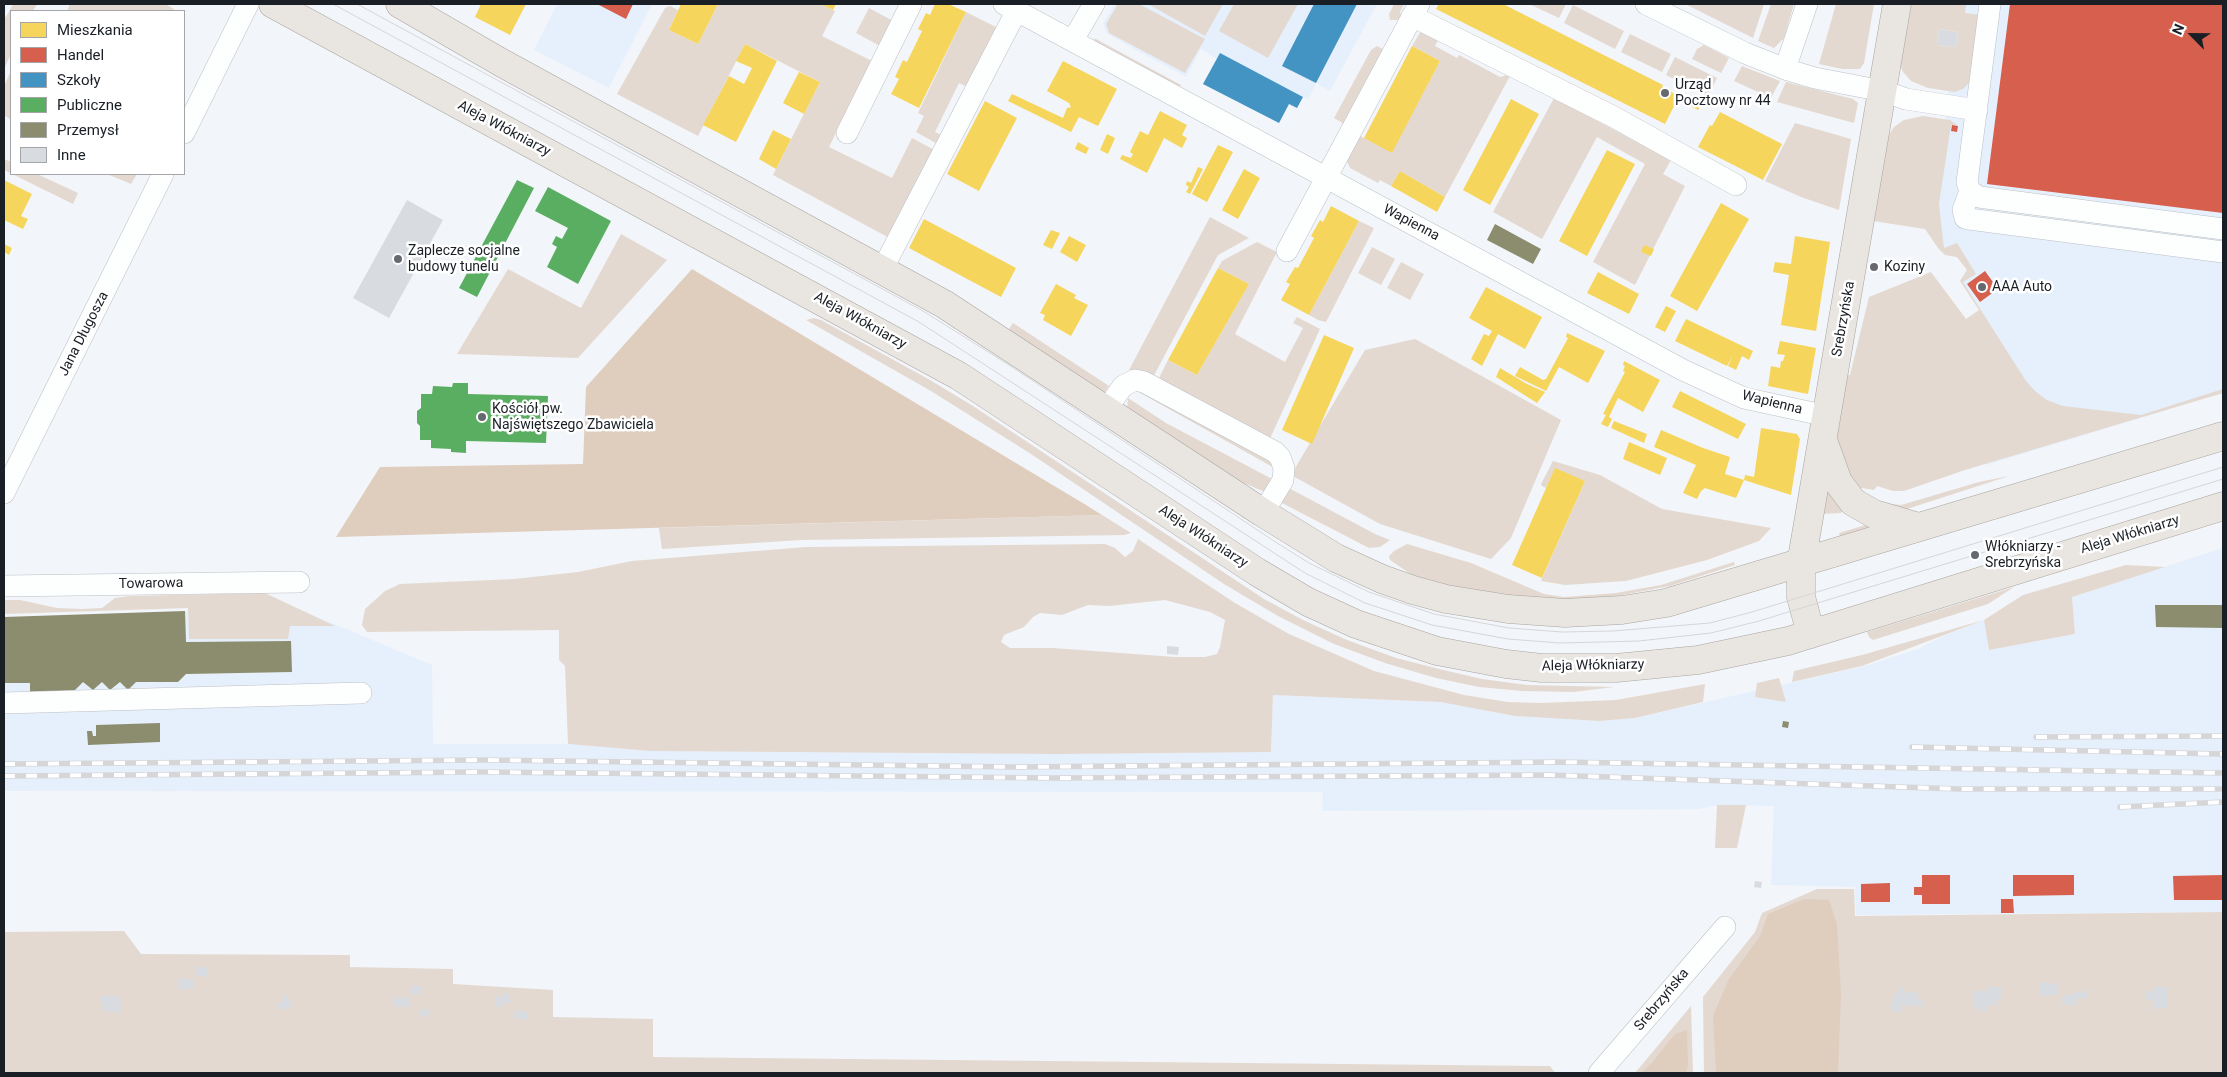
<!DOCTYPE html>
<html>
<head>
<meta charset="utf-8">
<style>
	body { margin:0 }
	#map { position:relative; width:2227px; height:1077px; overflow:hidden; background:#f2f5f9; font-family:Roboto,sans-serif }
	canvas { display:block }
	.frame { position:absolute; inset:0; border:5px solid #1a1f26; pointer-events:none }
	.legend { position:absolute; left:10px; top:10px; width:175px; height:165px; box-sizing:border-box; background:#fff; border:1px solid #a3a5a8; margin:0; padding:6px 9px; list-style:none; font-size:15px; color:#1a1f26 }
	.legend li { display:flex; align-items:center; gap:10px; height:25px }
	.legend b { width:25px; border:1px solid #a3a5a8 }
	.north { position:absolute; left:2167px; top:10px; width:50px; height:50px; -webkit-text-stroke:4px #fff; paint-order:stroke; rotate:293deg; font-size:14px; font-weight:700; line-height:20px; text-align:center; color:#1a1f26 }
	.north::after { content:''; display:block; margin:auto; width:18px; height:22px; background:#1a1f26; clip-path:polygon(50% 0,100% 100%,50% 72%,0 100%) }
</style>
</head>
<body>
<div id="map">
<canvas width="2227" height="1077"></canvas>
<div class="frame"></div>
<ul class="legend">
<li><b style="height:14px;background:#f6d55c"></b>Mieszkania</li>
<li><b style="height:14px;background:#d6604d"></b>Handel</li>
<li><b style="height:14px;background:#4393c3"></b>Szkoły</li>
<li><b style="height:14px;background:#5aae61"></b>Publiczne</li>
<li><b style="height:14px;background:#8c8c6e"></b>Przemysł</li>
<li><b style="height:14px;background:#d8dce1"></b>Inne</li>
</ul>
<div class="north">N</div>
</div>
<script>
const ctx = document.querySelector('canvas').getContext('2d');
ctx.lineJoin = 'round';
function paint(path, color) { ctx.fillStyle = color; ctx.fill(path, 'evenodd'); }
const poly = rows => new Path2D(rows.map(r => 'M' + r).join(''));
function strokePath(path, color, width, dash) { ctx.strokeStyle = color; ctx.lineWidth = width; ctx.lineCap = dash ? 'butt' : 'round'; ctx.setLineDash(dash || []); ctx.stroke(path); }
function drawText(font, color, halo, rows, align = 'center') {
  ctx.font = font + ' Roboto,sans-serif'; ctx.lineWidth = 5; ctx.setLineDash([]); ctx.textBaseline = 'middle'; ctx.strokeStyle = halo; ctx.fillStyle = color; for (const [text, x, y, turn = 0] of rows) {
    ctx.save(); ctx.translate(x, y); ctx.rotate((+turn || 0) * Math.PI / 180); ctx.textAlign = isNaN(turn) ? turn : align; if (halo) ctx.strokeText(text, 0, 0); ctx.fillText(text, 0, 0); ctx.restore();
  }
}
const built = poly([
	[557,4,652,4,609,88,534,50],
	[1115,4,1377,4,1330,91,1316,83,1308,99,1303,97,1289,104,1279,123,1203,84,1217,59,1201,49,1186,77,1107,34,1103,23],
	[1959,4,2223,4,2223,393,1986,465,1979,310,1960,281,1967,270,1957,257,1945,255,1938,248,1931,138,1943,138,1953,54,1958,53],
	[2223,548,2223,912,1856,915,1855,887,1771,885,1774,806,1717,805,1699,809,1322,811,1323,792,4,791,4,617,296,608,432,665,433,744,568,744,650,751,1271,752,1273,695,1440,702,1515,716,1599,721,1635,718,1865,666,1918,649,1941,637,1984,620,1989,650,2075,634,2071,597]
]);
const green = poly([
	[13,4,37,4,33,11,11,11,11,54,4,69,4,16,6,17],
	[70,4,165,4,174,9,173,11,67,11],
	[718,4,821,4,835,11,822,36,872,61,829,147,892,178,912,138,938,152,893,240,773,175,820,82,745,44,698,136,617,94,665,8,670,6,678,10,669,30,698,44],
	[1118,4,1139,4,1205,39,1185,73,1109,33,1106,24],
	[1148,4,1223,4,1205,36],
	[1234,4,1298,4,1268,58,1219,31],
	[1394,4,1404,4,1400,12,1403,20,1390,20,1389,14],
	[1529,4,1566,4,1559,18],
	[1685,4,1764,4,1753,38],
	[1771,4,1794,4,1784,38,1774,48,1758,41],
	[1836,4,1874,4,1864,63,1860,69,1842,69,1819,64],
	[1908,4,1966,4,1965,13,1980,15,1969,83,1963,89,1955,92,1928,88,1911,81,1903,72,1900,65],
	[1939,29,1958,32,1956,47,1937,45],
	[1573,5,1624,31,1615,49,1564,23],
	[869,8,895,22,882,47,856,33],
	[966,12,1002,30,971,89,959,83,935,132,946,137,941,146,916,132,924,116,918,113],
	[1421,31,1439,38,1435,46,1457,58,1459,55,1500,77,1511,74,1445,197,1400,171,1391,186,1380,180,1378,183,1350,168,1346,159,1358,135,1392,152,1440,61,1412,46],
	[1630,34,1671,54,1662,72,1621,52],
	[1094,38,1181,85,1179,89,1095,42],
	[1704,45,1729,58,1721,73,1692,59,1697,49],
	[1377,46,1387,51,1346,125,1334,118,1371,50],
	[1675,57,1717,78,1708,96,1666,75],
	[1742,66,1780,81,1771,98,1734,81],
	[11,71,11,120,4,115,4,86],
	[1786,82,1853,99,1858,103,1854,123,1777,102],
	[1554,98,1671,160,1663,174,1685,186,1635,285,1593,262,1645,164,1597,137,1542,239,1493,212],
	[1923,116,1950,120,1957,125,1951,125,1939,204,1944,248,1957,243,1976,274,1963,282,2026,381,2035,391,2047,400,2063,406,2141,415,2223,389,2223,393,1965,470,1904,491,1893,491,1877,486,1874,490,1862,488,1855,490,1838,451,1837,437,1846,375,1850,375,1869,297,1931,272,1966,319,1979,310,1960,281,1967,270,1957,257,1945,255,1938,248,1925,229,1873,221,1886,142,1890,133,1894,127,1904,120],
	[1795,123,1851,139,1839,210,1801,197,1765,181],
	[4,159,11,162,11,174,37,174,78,193,73,204,4,170],
	[107,174,137,174,131,184],
	[1210,217,1249,238,1218,255,1151,381,1129,370],
	[1359,221,1374,228,1326,322,1318,320,1309,315],
	[621,234,667,260,578,358,457,354,508,269,581,308],
	[1257,242,1277,252,1235,334,1285,362,1303,328,1293,323,1297,317,1320,329,1268,443,1156,384,1168,360,1197,375,1249,284,1218,268,1222,261],
	[1372,247,1395,259,1381,285,1358,273],
	[1401,262,1424,274,1410,300,1387,288],
	[814,318,821,320,930,380,973,406,1264,599,1303,620,1347,640,1396,658,1439,669,1482,679,1527,685,1614,687,1573,692,1522,691,1479,687,1436,678,1385,663,1334,644,1278,616,1224,584,1031,454,931,391,806,320],
	[1013,323,1109,386,1103,395,1007,332],
	[1415,339,1561,420,1511,538,1491,559,1380,524,1291,475,1365,350],
	[1138,389,1275,459,1278,470,1135,390],
	[1128,398,1166,423,1274,480,1265,492,1232,478,1127,409],
	[1553,461,1600,475,1662,509,1771,528,1759,541,1707,560,1626,581,1565,585,1541,581,1585,481,1555,469,1546,488,1542,486,1541,484],
	[2009,476,1907,509,1881,507,1884,503,1901,505,1979,482],
	[1285,486,1375,534,1390,540,1380,547,1369,548,1282,503,1281,498],
	[1827,486,1845,506,1841,513,1822,514],
	[1102,515,1131,533,1124,535,801,540,662,549,659,528],
	[1872,523,1883,525,1841,540,1839,533],
	[1138,539,1235,603,1289,634,1374,671,1464,695,1508,702,1542,703,1616,700,1705,684,1703,702,1635,718,1599,721,1515,716,1440,702,1273,695,1271,752,1058,754,650,751,568,744,565,666,559,660,559,630,367,632,362,625,365,609,385,591,400,584,514,579,578,572,632,561,806,547,1105,544,1115,548,1125,557,1133,551],
	[1165,600,1210,612,1225,620,1220,647,1217,654,1205,657,1175,657,1053,648,1010,648,1001,642,1004,635,1024,627,1033,617,1040,613,1062,615,1088,605,1109,606],
	[1407,544,1471,563,1544,594,1564,597,1616,593,1661,585,1734,562,1735,565,1670,586,1612,597,1556,600,1531,599,1456,588,1412,575,1390,560,1389,556,1394,551],
	[2126,565,2165,567,2072,597,2075,634,1989,650,1984,620,1862,666,1792,682,1794,671,1862,655,1984,620,2023,595],
	[2014,587,1988,604,1873,640,1869,637,1867,632],
	[265,593,335,626,290,626,288,639,189,639,188,608,4,614,4,600,20,600,57,608,82,609,102,608,115,598,130,596],
	[1779,678,1786,702,1755,697,1757,683],
	[1717,805,1746,805,1737,848,1715,848],
	[1817,889,1854,889,1855,916,2223,912,2223,1073,1704,1073,1703,997,1755,932,1762,913],
	[124,931,141,954,350,955,350,967,453,969,453,984,553,990,553,1017,653,1019,653,1057,1540,1066,1550,1066,1555,1073,4,1073,4,932],
	[1691,1006,1693,1073,1635,1073]
]);
const forest = poly([
	[692,269,1086,505,1102,515,336,537,380,467,583,464,586,387],
	[1804,899,1829,900,1837,924,1841,994,1838,1073,1716,1073,1713,1016,1729,979,1760,936,1768,914],
	[1687,1030,1688,1065,1686,1073,1641,1073,1651,1064,1675,1034]
]);
const homes = poly([
	[481,4,526,4,510,35,475,17],
	[681,4,718,4,698,44,669,30],
	[821,4,836,4,833,10],
	[935,4,948,4,966,12,919,108,891,94,899,79,895,77,903,60,907,62,922,31,918,29,926,13,930,15],
	[1439,4,1503,4,1663,85,1662,87,1679,96,1665,124,1436,9],
	[745,44,777,61,736,142,703,125,729,76,744,84,752,68,736,61],
	[1412,46,1440,61,1392,153,1364,138],
	[1063,61,1117,89,1098,126,1079,117,1071,132,1008,101,1012,94,1063,118,1067,108,1071,107,1069,103,1047,91],
	[799,72,820,82,804,114,783,103],
	[1690,95,1703,101,1698,110,1686,104],
	[1511,99,1539,114,1490,205,1463,190],
	[985,101,1017,118,979,191,947,174],
	[1160,111,1187,125,1182,135,1187,138,1182,148,1164,138,1147,173,1120,159,1122,155,1131,158,1133,154,1130,152,1140,131,1148,135],
	[1720,112,1782,144,1763,180,1698,147,1710,125,1712,126],
	[773,130,791,139,776,169,759,159],
	[1107,134,1115,138,1108,154,1100,150],
	[1078,142,1089,148,1086,154,1075,149],
	[1218,145,1233,152,1207,202,1192,194],
	[1607,150,1635,164,1587,256,1559,241],
	[1198,167,1203,169,1190,194,1186,192,1189,187,1186,185,1187,181,1191,183],
	[1244,169,1260,178,1238,219,1222,210],
	[1400,171,1445,197,1437,212,1391,186],
	[4,180,32,194,21,216,28,219,23,229,4,220],
	[1721,203,1749,219,1697,311,1670,296],
	[1331,206,1359,221,1309,315,1281,300,1290,284,1286,282,1295,267,1298,268,1314,238,1311,236,1320,220,1323,222],
	[924,219,1016,268,1001,297,909,248],
	[1051,230,1060,233,1052,249,1043,245],
	[1069,236,1086,245,1077,262,1060,252],
	[1795,236,1830,242,1816,331,1781,325,1789,275,1773,272,1775,262,1791,264],
	[4,244,12,248,9,255,4,252],
	[1644,245,1654,249,1651,256,1641,252],
	[1218,268,1249,284,1197,375,1168,360],
	[1598,272,1639,294,1629,314,1587,293],
	[1056,284,1076,295,1074,298,1088,305,1071,336,1043,320,1045,315,1040,313],
	[1486,287,1542,317,1525,349,1498,334,1482,366,1471,359,1484,334,1489,336,1492,331,1469,318],
	[1666,306,1676,311,1665,332,1655,327],
	[1686,319,1753,351,1749,360,1742,356,1736,370,1728,366,1733,355,1727,366,1675,341],
	[1567,333,1605,351,1588,383,1559,367,1546,391,1515,376,1520,367,1543,380,1546,379,1568,338,1566,337],
	[1324,335,1354,348,1312,444,1282,430],
	[1780,341,1816,348,1808,394,1768,386,1771,366,1780,368,1781,361,1783,361,1785,355,1777,354],
	[1624,361,1660,380,1643,412,1618,398,1609,417,1612,419,1608,427,1601,424,1606,415,1603,414,1625,372,1623,371,1625,366,1623,365],
	[1500,368,1527,384,1545,392,1537,403,1496,377],
	[1680,391,1746,424,1738,439,1672,407],
	[1614,421,1647,434,1644,443,1611,428],
	[1761,428,1797,434,1800,439,1791,495,1744,480,1736,498,1705,488,1701,491,1697,499,1683,493,1696,465,1654,447,1661,430,1703,448,1730,457,1725,474,1744,480,1745,475,1754,477],
	[1629,442,1667,458,1660,475,1623,459],
	[1555,468,1585,481,1542,578,1512,565]
]);
const shops = poly([
	[597,4,633,4,626,19],
	[2010,4,2223,4,2223,213,1987,184],
	[1952,125,1958,126,1957,132,1951,131],
	[1985,271,1998,289,1980,302,1967,284],
	[1922,875,1950,875,1950,904,1922,904,1922,895,1914,895,1914,887,1922,887],
	[2013,875,2074,875,2074,895,2013,896],
	[2223,875,2223,900,2174,900,2173,876],
	[1890,883,1890,902,1861,902,1861,884],
	[2001,899,2013,899,2014,913,2001,913]
]);
const schools = poly([
	[1314,4,1357,4,1316,83,1282,66],
	[1220,53,1303,97,1297,108,1289,104,1279,123,1203,84]
]);
const public = poly([
	[517,180,534,188,477,297,459,288],
	[548,187,611,221,578,284,547,267,557,247,552,244,556,236,562,239,568,228,535,211],
	[453,383,468,383,468,394,548,396,546,443,466,441,466,453,451,452,451,449,431,448,431,440,420,440,420,426,417,423,417,411,421,408,421,394,432,394,433,386,452,387]
]);
const industry = poly([
	[1495,224,1541,249,1533,264,1487,240],
	[2155,605,2223,605,2223,628,2156,627],
	[185,611,186,642,291,641,292,672,186,674,178,682,136,682,128,690,120,682,110,690,102,682,93,690,83,682,68,697,30,698,30,683,4,683,4,617],
	[1783,721,1789,722,1788,728,1782,727],
	[160,723,160,742,88,745,87,731,92,731,93,736,96,736,96,725]
]);
const building = poly([
	[1939,29,1958,32,1956,47,1937,45],
	[407,200,443,220,389,318,353,298],
	[1167,646,1179,647,1178,655,1167,654],
	[1755,881,1762,882,1761,888,1754,887],
	[196,967,208,967,208,976,196,976],
	[178,979,193,979,193,989,178,989],
	[2040,982,2057,984,2057,995,2040,996],
	[411,985,421,986,420,994,410,994],
	[1900,987,1903,987,1903,993,1918,991,1918,999,1924,999,1924,1007,1902,1005,1902,1012,1892,1012,1892,1000,1894,1000,1894,993,1900,993],
	[1987,987,2001,987,2001,999,1998,999,1998,1005,1987,1005,1987,1011,1978,1011,1978,1007,1974,1007,1974,991,1987,991],
	[2154,987,2168,987,2168,1008,2154,1009,2154,999,2145,1000,2145,991,2154,992],
	[2087,991,2087,999,2077,998,2077,1005,2062,1004,2063,994,2073,995,2073,992],
	[503,993,510,994,510,1001,513,1001,513,1003,503,1003,502,1007,495,1007,496,996,503,997],
	[283,995,288,995,288,1001,292,1001,292,1009,278,1009,278,1002,283,1002],
	[102,996,120,996,121,1012,102,1011,103,1004,101,1004,100,998,102,998],
	[394,997,409,997,409,1007,394,1007],
	[420,1009,430,1010,429,1017,420,1016],
	[513,1011,528,1012,528,1019,513,1019]
]);
const minor = poly([
	[1004,4,1683,370,1744,398,1827,416],
	[1646,4,1745,53,1788,70,1815,78,1883,91,1906,99,1977,110],
	[1990,4,1967,182,1970,191,1979,197,2223,229],
	[1412,16,1614,117,1736,185],
	[1073,40,1094,4],
	[1785,69,1807,4],
	[184,133,248,4],
	[847,133,911,4],
	[1970,191,1963,210,1965,218,1969,219,2223,252],
	[1287,251,1419,4],
	[882,270,1017,10],
	[1106,410,1123,386,1135,380,1144,382,1275,452,1280,457,1284,468,1283,480,1263,513],
	[4,493,163,174],
	[4,586,299,582],
	[4,703,361,693],
	[1599,1073,1725,927]
]);
const major = poly([
	[273,4,959,376,1257,572,1308,602,1356,624,1437,651,1506,664,1542,668,1616,668,1698,660,1788,641,2223,506],
	[400,4,502,63,944,304,1263,513,1336,558,1382,579,1413,590,1446,599,1508,609,1565,613,1622,610,1666,603,2223,436],
	[1824,443,1838,482,1853,502,1874,514,1918,527],
	[1811,634,1801,597,1801,564,1897,4]
]);
const tram = poly([
	[333,4,919,322,1305,573,1365,603,1432,625,1508,639,1560,643,1639,641,1711,633,1759,621,2223,479],
	[357,4,923,311,1009,365,1274,541,1309,563,1369,592,1434,614,1509,628,1562,632,1613,631,1710,623,1752,612,2223,467]
]);
const rail = poly([
	[2036,737,2223,736],
	[1912,747,2223,754],
	[4,764,485,760,1016,767,1558,762,2223,773],
	[4,776,484,772,1051,778,1549,775,1959,789,2223,789],
	[2120,807,2223,802]
]);
const markers = [
	[1665,93,5,"#666a70"],
	[398,259,5,"#666a70"],
	[1874,267,5,"#666a70"],
	[1982,287,5,"#666a70"],
	[482,417,5,"#666a70"],
	[1975,555,5,"#666a70"]
];
const poiNames = [
	["Urząd",1675,85],
	["Pocztowy nr 44",1675,101],
	["Zaplecze socjalne",408,251],
	["budowy tunelu",408,267],
	["Koziny",1884,267],
	["AAA Auto",1992,287],
	["Kościół pw.",492,409],
	["Najświętszego Zbawiciela",492,425],
	["Włókniarzy -",1985,547],
	["Srebrzyńska",1985,563]
];
const streetNames = [
	["Aleja Włókniarzy",504,129,28],
	["Wapienna",1411,223,28],
	["Srebrzyńska",1844,319,-80],
	["Aleja Włókniarzy",860,321,29],
	["Jana Długosza",84,334,-63],
	["Wapienna",1772,403,14],
	["Aleja Włókniarzy",2130,535,-17],
	["Aleja Włókniarzy",1203,537,33],
	["Towarowa",151,584,-1],
	["Aleja Włókniarzy",1593,666,-1],
	["Srebrzyńska",1662,1000,-50]
];
paint(built, '#e6f0fc');
paint(green, '#e4d9d0');
paint(forest, '#dfcdbe');
paint(homes, '#f6d55c');
paint(shops, '#d6604d');
paint(schools, '#4393c3');
paint(public, '#5aae61');
paint(industry, '#8c8c6e');
paint(building, '#d8dce1');
strokePath(minor, '#bcc0c5', 22);
strokePath(major, '#aaa59f', 29);
strokePath(minor, '#fdfefe', 21);
strokePath(major, '#e9e5e1', 28);
strokePath(tram, '#d6d6d8', 1);
strokePath(rail, '#d6d6d8', 5.5);
strokePath(rail, '#fff', 4, [11]);
for (const [x, y, r, color] of markers) { const dot = new Path2D(); dot.arc(x, y, r, 0, 2 * Math.PI); ctx.fillStyle = color; ctx.fill(dot); strokePath(dot, '#fff', 2); }
drawText('14px', '#1a1f26', '#fff', poiNames, 'left');
drawText('14px', '#1a1f26', '#fff', streetNames);
</script>
</body>
</html>
